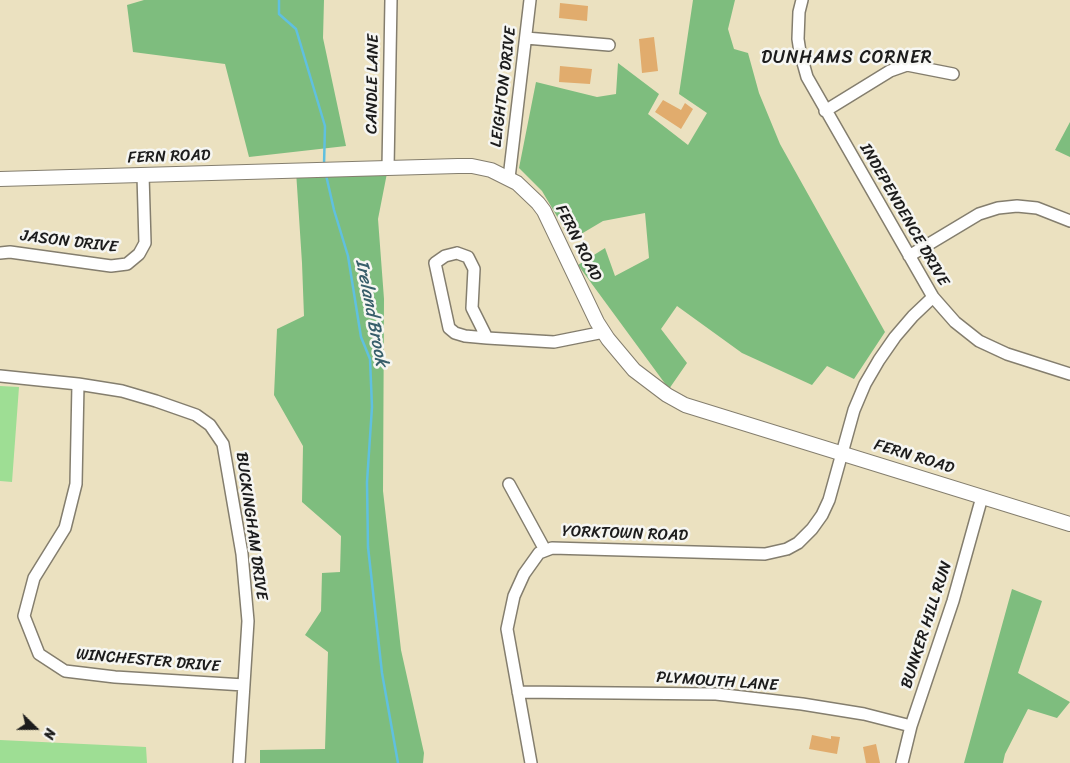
<!DOCTYPE html>
<html>
<head>
<meta charset="utf-8">
<style>
	body { margin:0 }
	#map { position:relative; width:1070px; height:763px; overflow:hidden; background:#ebe1c0; font-family:Sriracha,sans-serif }
	canvas { display:block }
	.north { position:absolute; left:10px; top:703px; width:50px; height:50px; -webkit-text-stroke:4px #f6f6f2; paint-order:stroke; rotate:112deg; font-size:14px; font-weight:700; line-height:20px; text-align:center; color:#1c1c1c }
	.north::after { content:''; display:block; margin:auto; width:18px; height:22px; background:#1c1c1c; clip-path:polygon(50% 0,100% 100%,50% 72%,0 100%) }
</style>
</head>
<body>
<div id="map">
<canvas width="1070" height="763"></canvas>
<div class="north">N</div>
</div>
<script>
const ctx = document.querySelector('canvas').getContext('2d');
ctx.lineJoin = 'round';
function paint(path, color) { ctx.fillStyle = color; ctx.fill(path, 'evenodd'); }
const poly = rows => new Path2D(rows.map(r => 'M' + r).join(''));
function strokePath(path, color, width, dash) { ctx.strokeStyle = color; ctx.lineWidth = width; ctx.lineCap = dash ? 'butt' : 'round'; ctx.setLineDash(dash || []); ctx.stroke(path); }
function drawText(font, color, halo, rows, align = 'center') {
  ctx.font = font + ' Sriracha,sans-serif'; ctx.lineWidth = 5; ctx.setLineDash([]); ctx.textBaseline = 'middle'; ctx.strokeStyle = halo; ctx.fillStyle = color; for (const [text, x, y, turn = 0] of rows) {
    ctx.save(); ctx.translate(x, y); ctx.rotate((+turn || 0) * Math.PI / 180); ctx.textAlign = isNaN(turn) ? turn : align; if (halo) ctx.strokeText(text, 0, 0); ctx.fillText(text, 0, 0); ctx.restore();
  }
}
const green = poly([
	[0,386,19,387,12,482,0,481],
	[0,740,146,747,147,763,0,763]
]);
const forest = poly([
	[144,0,324,0,323,38,346,146,249,157,225,64,133,52,127,5],
	[693,0,735,0,728,29,734,49,748,53,759,93,780,144,885,332,854,379,827,366,812,385,742,353,677,306,661,329,687,363,669,389,578,265,605,248,615,276,649,258,645,213,603,221,571,240,542,191,519,168,536,82,597,97,616,94,618,63,659,94,648,114,688,145,707,113,679,94],
	[1070,122,1070,157,1055,150],
	[388,168,378,219,384,299,383,491,401,650,424,753,423,763,260,763,260,750,325,749,328,652,305,635,321,611,322,573,340,572,341,536,302,502,303,446,274,395,277,329,304,316,302,263,296,171],
	[1012,589,1042,601,1018,673,1070,702,1057,718,1028,709,1005,754,1003,763,964,763]
]);
const stream = poly([
	[279,0,279,14,296,29,325,126,324,165],
	[326,175,334,210,348,256,361,337,370,359,372,407,367,482,368,547,382,673,398,763]
]);
const building = poly([
	[560,3,588,6,587,21,559,18],
	[654,37,658,71,642,73,639,39],
	[560,66,592,69,590,84,559,82],
	[663,100,681,110,685,103,693,109,681,129,655,112],
	[812,735,831,739,831,736,840,737,837,754,809,749],
	[876,744,880,763,866,763,863,747]
]);
const minor = poly([
	[802,0,799,12,798,39,800,52,807,77,933,297,955,322,979,341,1007,354,1070,374],
	[526,38,609,45],
	[825,111,890,71,907,65,953,74],
	[388,168,391,0],
	[509,178,530,0],
	[0,253,10,252,111,266,127,264,139,254,145,243,143,175],
	[457,253,468,257,474,269,472,308,487,338,465,336,455,333,449,328,435,263,445,256,457,253],
	[909,256,979,214,998,208,1017,206,1037,208,1070,221],
	[487,338,554,342,604,332],
	[0,376,78,384,122,391,156,401,196,415,210,425,223,444,242,554,248,621,239,763],
	[78,384,76,484,65,528,34,578,24,616,39,654,65,671,115,677,244,685],
	[509,484,545,550],
	[518,692,716,694,802,704,864,714,911,726],
	[531,763,507,629,514,596,524,574,539,553,552,548,765,554,787,549,798,543,812,529,822,515,829,500,854,410,865,384,879,360,895,337,913,316,933,297],
	[902,763,911,726,953,601,982,497]
]);
const tertiary = poly([
	[0,179,458,166,472,166,491,170,517,183,538,203,544,211,597,322,608,339,634,370,667,395,685,405,1070,524]
]);
const streetNames = [
	["CANDLE LANE",373,84,-89],
	["LEIGHTON DRIVE",504,87,-83],
	["FERN ROAD",169,157,-2],
	["INDEPENDENCE DRIVE",904,215,60],
	["JASON DRIVE",69,242,7],
	["FERN ROAD",578,243,63],
	["FERN ROAD",914,457,17],
	["BUCKINGHAM DRIVE",251,526,82],
	["YORKTOWN ROAD",625,534,2],
	["BUNKER HILL RUN",927,625,-72],
	["WINCHESTER DRIVE",148,661,5],
	["PLYMOUTH LANE",717,682,4]
];
const neighbourhoodNames = [
	["DUNHAMS CORNER",847,58]
];
const waterNames = [
	["Ireland Brook",371,313,79]
];
paint(green, '#9ede94');
paint(forest, '#7ebd7e');
strokePath(stream, '#60c0df', 2.5);
paint(building, '#e1ac6d');
strokePath(minor, '#847e6e', 14);
strokePath(tertiary, '#847e6e', 16);
strokePath(minor, '#fff', 11);
strokePath(tertiary, '#fff', 14);
drawText('16px', '#1c1c1c', '#f6f6f2', streetNames);
ctx.letterSpacing = '1px';
drawText('18px', '#1c1c1c', '#f6f6f2', neighbourhoodNames);
ctx.letterSpacing = '0px';
drawText('italic 18px', '#375e6a', '#f6f6f2', waterNames);
</script>
</body>
</html>
